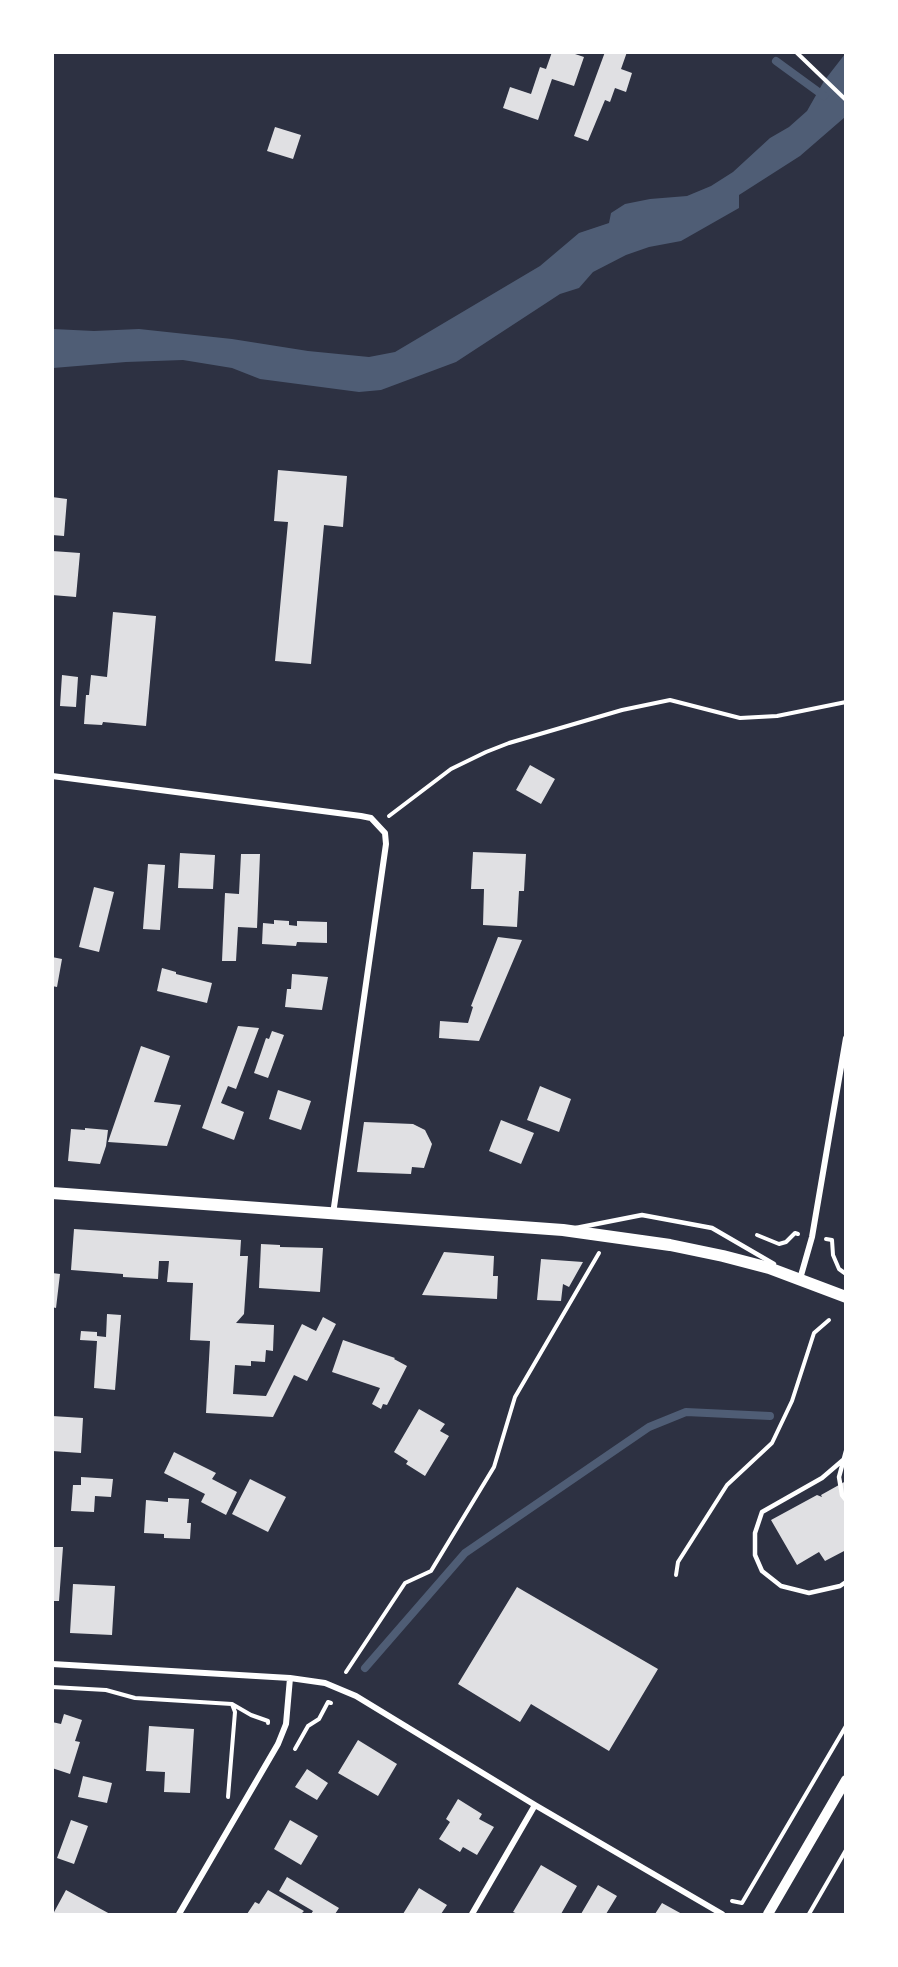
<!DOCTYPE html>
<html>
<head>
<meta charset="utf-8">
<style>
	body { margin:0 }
	#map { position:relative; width:898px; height:1967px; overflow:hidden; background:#2d3142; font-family:"Fira Sans Condensed",sans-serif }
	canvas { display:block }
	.frame { position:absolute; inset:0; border:54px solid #fff; pointer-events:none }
</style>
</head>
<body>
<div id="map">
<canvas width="898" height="1967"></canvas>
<div class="frame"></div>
</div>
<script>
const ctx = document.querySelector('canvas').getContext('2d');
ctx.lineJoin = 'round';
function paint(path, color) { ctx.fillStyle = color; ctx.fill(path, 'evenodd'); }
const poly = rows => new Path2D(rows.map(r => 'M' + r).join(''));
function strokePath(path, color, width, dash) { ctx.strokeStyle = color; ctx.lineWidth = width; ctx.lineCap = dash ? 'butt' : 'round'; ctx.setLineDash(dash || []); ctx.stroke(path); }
const water = poly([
	[845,54,845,117,800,156,739,195,739,208,681,241,649,247,626,255,593,272,579,288,560,294,456,362,381,390,359,392,260,379,232,368,183,360,126,362,53,368,53,329,94,331,139,329,232,339,308,351,369,357,395,352,540,266,579,233,609,223,611,213,625,204,650,199,687,196,711,186,733,172,770,138,789,127,807,111,824,81]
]);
const stream = poly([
	[776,61,824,96],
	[365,1668,465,1553,649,1427,686,1412,770,1416]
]);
const building = poly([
	[552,52,569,52,584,57,574,86,552,79,538,120,503,108,510,87,531,94,540,67,546,69],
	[605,52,627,52,621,69,632,73,626,92,615,88,610,102,605,100,588,141,574,136],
	[275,127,301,135,293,159,267,151],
	[278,470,347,476,343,527,324,525,311,664,275,661,288,522,274,521],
	[52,497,67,499,64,536,52,535],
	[52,551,80,553,76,597,52,595],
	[113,612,156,616,146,726,103,722,102,725,84,724,86,695,89,695,91,675,107,677],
	[62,675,78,677,76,707,60,706],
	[530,765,555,779,541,804,516,790],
	[473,852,526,854,524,891,519,891,517,927,483,925,484,889,471,889],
	[180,853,215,855,213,889,178,888],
	[241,854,260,854,257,928,238,927,236,961,222,961,225,893,239,894],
	[148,864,165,865,160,930,143,929],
	[94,887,114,892,99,952,79,947],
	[274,920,289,921,289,925,297,926,297,921,327,922,327,943,297,942,296,946,262,944,263,923,274,924],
	[498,937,522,940,479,1041,439,1038,440,1021,468,1023,473,1007,471,1006],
	[52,957,62,959,57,987,52,986],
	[162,968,176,972,176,974,212,983,207,1003,157,991],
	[292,974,328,977,322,1010,285,1007,287,989,291,989],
	[238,1026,259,1028,236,1089,228,1086,221,1103,244,1112,234,1140,202,1128],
	[272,1031,284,1035,268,1078,254,1073,266,1038,269,1039],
	[141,1046,170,1056,154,1102,181,1105,167,1146,108,1142],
	[540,1086,571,1099,559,1132,527,1120],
	[278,1090,311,1101,301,1130,269,1119],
	[501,1120,534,1133,521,1164,489,1151],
	[364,1122,413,1124,425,1130,432,1144,424,1168,412,1167,411,1174,357,1172],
	[85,1128,108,1130,106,1146,100,1164,68,1161,71,1129,85,1130],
	[74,1229,241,1240,240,1256,248,1256,244,1314,236,1323,274,1325,273,1351,266,1350,265,1362,251,1361,251,1366,235,1365,233,1394,266,1396,302,1324,316,1331,323,1317,336,1324,307,1381,294,1375,273,1417,206,1413,210,1341,190,1340,193,1283,167,1282,169,1261,159,1261,158,1279,123,1277,123,1274,71,1270],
	[261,1244,280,1245,280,1247,323,1248,320,1292,259,1288],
	[444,1252,494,1256,493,1276,498,1276,497,1299,422,1295],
	[541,1259,583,1262,569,1287,563,1284,561,1301,537,1300],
	[52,1273,60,1274,56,1308,52,1307],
	[107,1314,121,1315,115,1390,94,1388,97,1341,80,1340,81,1331,97,1332,97,1336,106,1337],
	[343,1340,395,1358,394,1359,407,1366,387,1405,383,1404,381,1409,372,1404,380,1388,332,1372],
	[419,1409,445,1424,440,1431,449,1436,425,1476,406,1464,408,1461,394,1452],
	[52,1416,83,1418,81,1453,52,1451],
	[174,1452,216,1473,212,1479,237,1492,226,1515,201,1502,205,1494,164,1473],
	[81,1477,113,1479,111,1497,95,1496,94,1512,71,1511,73,1485,81,1485],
	[250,1479,286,1497,268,1532,232,1514],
	[846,1481,846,1550,825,1561,819,1552,797,1565,771,1520,817,1495,822,1497,821,1495],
	[168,1498,189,1499,187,1523,191,1523,190,1539,164,1538,164,1534,144,1533,146,1500,168,1502],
	[52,1547,63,1547,59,1601,52,1601],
	[73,1584,115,1586,112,1635,70,1633],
	[517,1587,658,1669,609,1751,531,1704,520,1722,458,1684],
	[64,1714,82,1720,75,1741,80,1742,70,1774,52,1768,52,1722,61,1724],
	[149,1726,194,1729,190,1793,164,1792,165,1772,146,1771],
	[358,1740,397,1764,378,1796,338,1773],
	[307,1769,328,1783,317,1800,295,1787],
	[83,1776,112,1783,107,1803,78,1797],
	[458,1799,482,1814,479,1819,494,1827,477,1855,463,1847,460,1852,439,1839,450,1822,446,1819],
	[71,1820,88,1826,74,1864,57,1858],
	[290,1820,318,1836,301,1865,274,1849],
	[541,1865,577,1886,561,1914,518,1914,513,1912],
	[287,1877,339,1908,335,1914,311,1914,313,1911,279,1891],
	[598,1885,617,1896,606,1914,581,1914],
	[419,1888,447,1905,441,1914,403,1914],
	[66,1890,110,1914,53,1914],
	[268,1890,304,1911,301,1914,247,1914,255,1902,259,1904],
	[662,1903,682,1914,655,1914]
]);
const path = poly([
	[796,52,846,100],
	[389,816,451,769,486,752,509,743,622,710,670,700,740,718,777,716,846,702],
	[757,1235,779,1244,786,1242,795,1233,798,1234],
	[826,1239,832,1240,833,1255,839,1269,846,1274],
	[676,1575,678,1562,727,1485,772,1443,792,1401,814,1333,829,1320],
	[346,1672,405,1583,431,1571,494,1467,515,1397,599,1253],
	[52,1687,106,1690,135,1698,232,1704,235,1712,228,1797],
	[232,1704,251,1715,268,1721,268,1723],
	[295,1749,308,1726,319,1719,328,1702,331,1703],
	[732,1901,742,1903,846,1726],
	[809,1914,846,1850]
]);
const service = poly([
	[576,1228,642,1215,712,1228,774,1264],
	[846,1451,839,1477,842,1495,846,1500],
	[843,1460,822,1478,762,1512,755,1533,755,1555,762,1571,781,1586,809,1593,840,1586,846,1582]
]);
const minor = poly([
	[52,776,361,816,371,818,385,833,386,844,333,1214],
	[800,1279,812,1237,846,1038],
	[52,1664,290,1678,325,1683,356,1696,535,1805,722,1914],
	[179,1914,278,1744,286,1724,290,1678],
	[472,1914,535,1805]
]);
const tertiary = poly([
	[768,1914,846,1780]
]);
const secondary = poly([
	[52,1193,563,1230,670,1245,723,1256,769,1268,846,1297]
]);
paint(water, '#4f5d75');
strokePath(stream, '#4f5d75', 8);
paint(building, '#e0e0e3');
strokePath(path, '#fff', 4);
strokePath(service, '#fff', 4.5);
strokePath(minor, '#fff', 6);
strokePath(tertiary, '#fff', 10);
strokePath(secondary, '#fff', 12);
</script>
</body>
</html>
